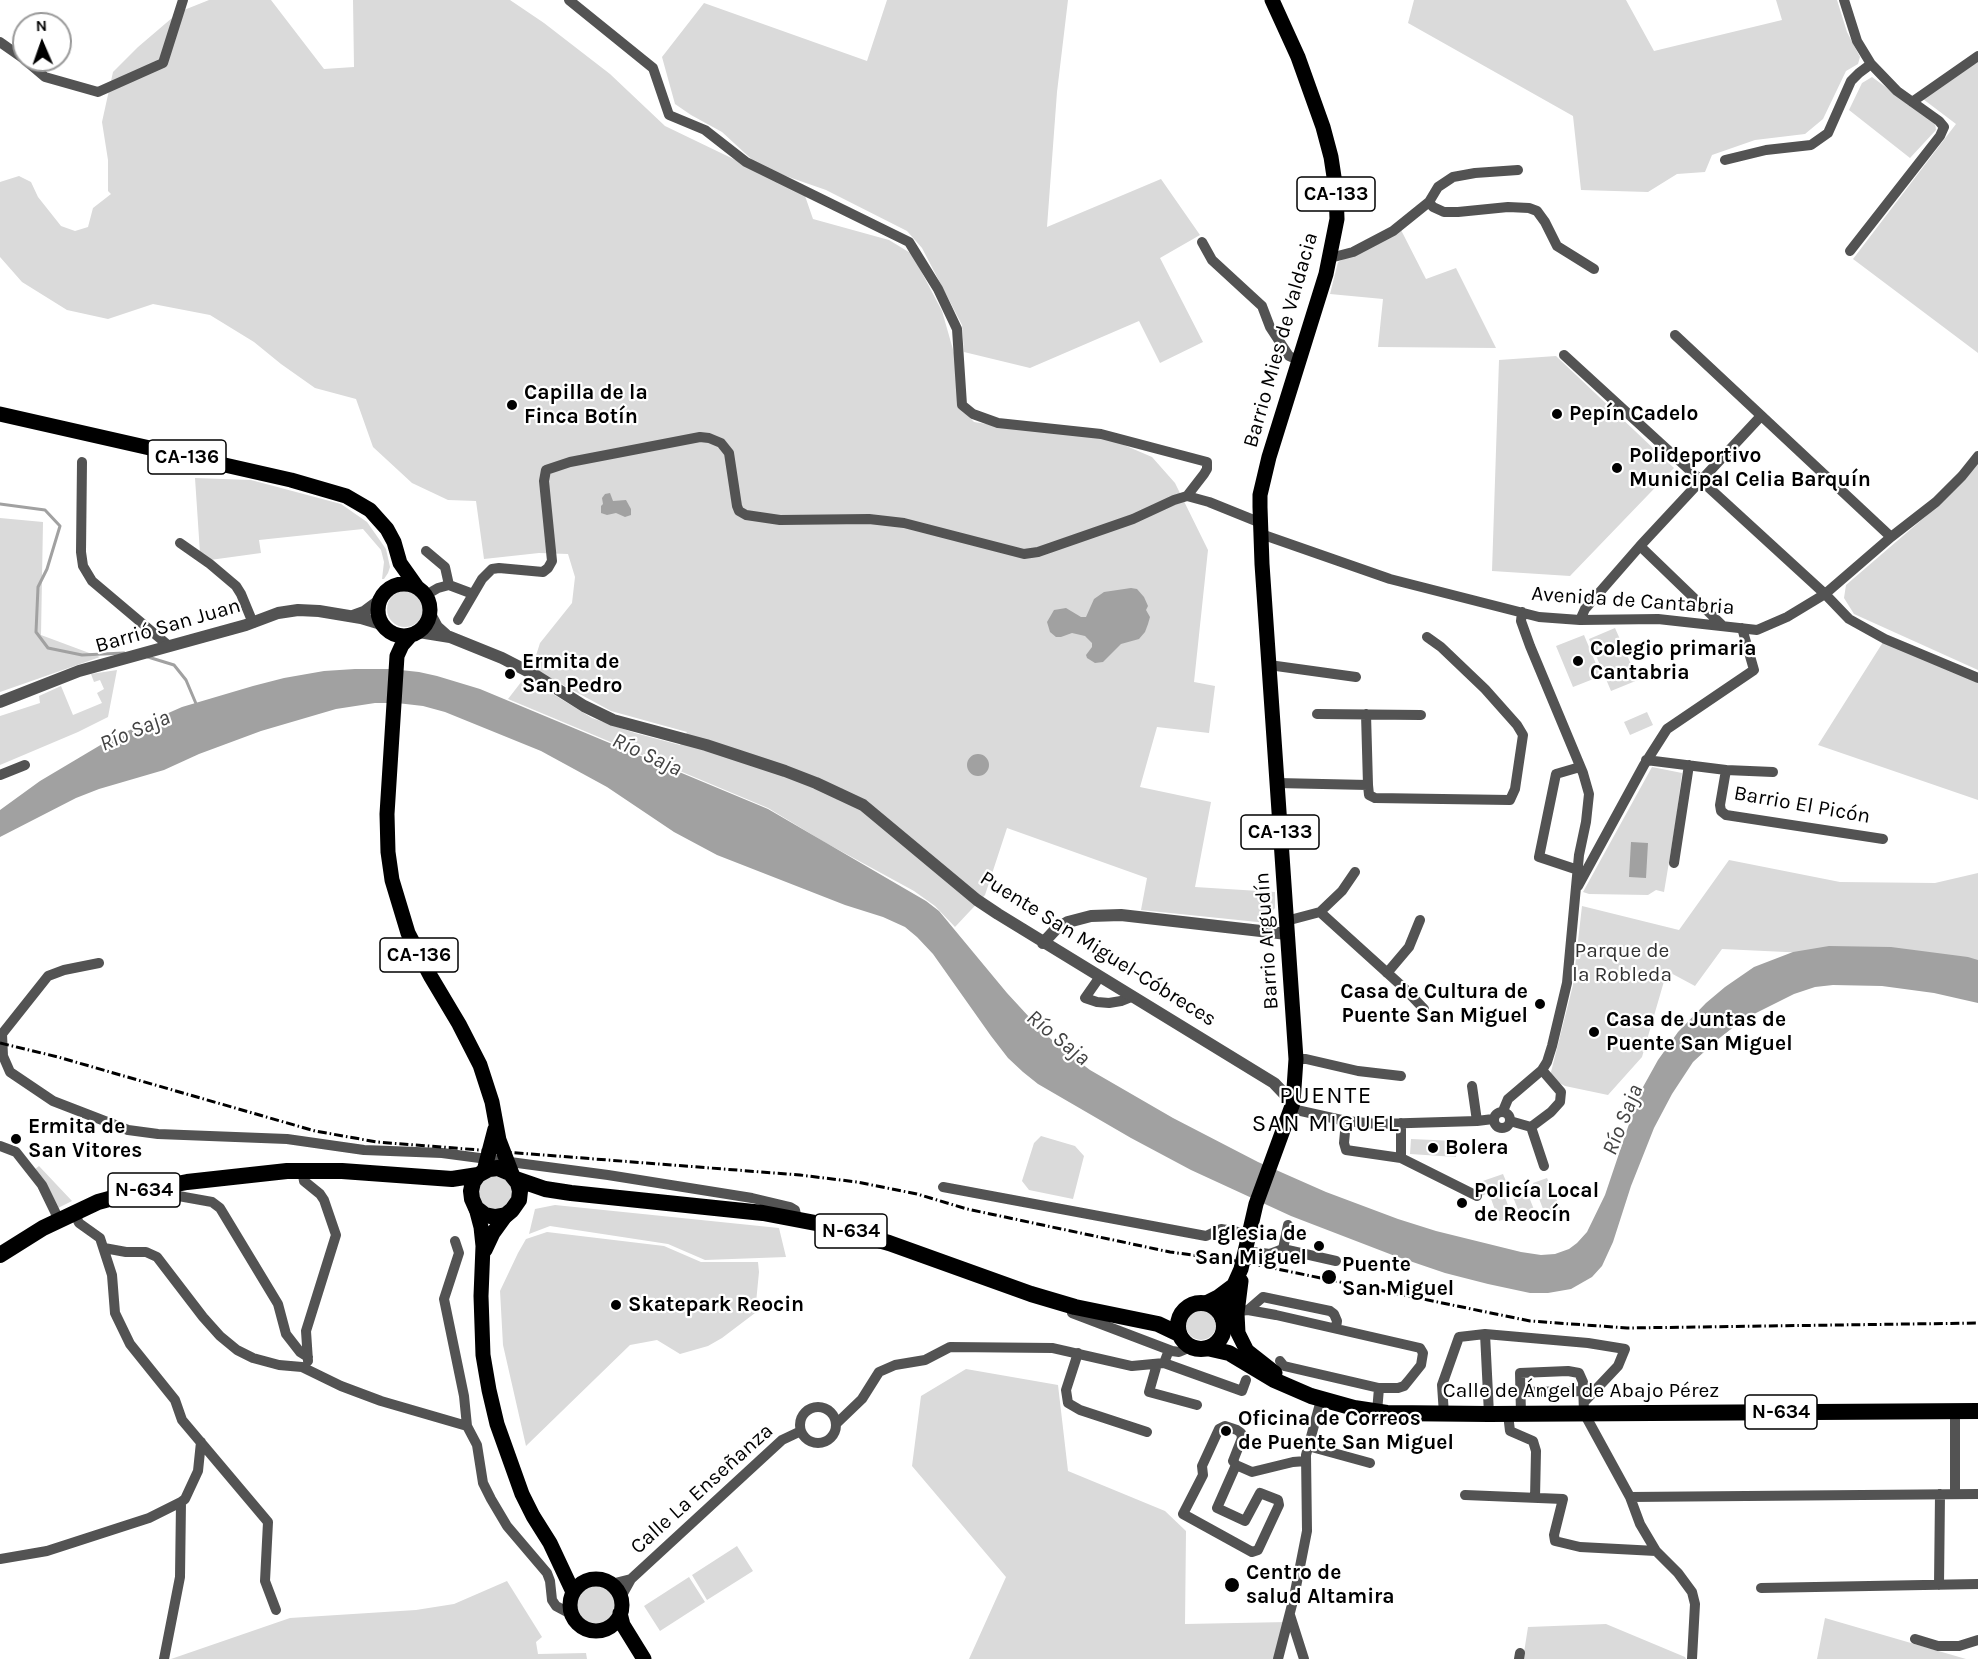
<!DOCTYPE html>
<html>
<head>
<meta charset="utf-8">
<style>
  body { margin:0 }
  #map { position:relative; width:1978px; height:1659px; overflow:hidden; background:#fff; font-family:Karla,sans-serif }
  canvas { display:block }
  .north { position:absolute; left:12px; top:12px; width:60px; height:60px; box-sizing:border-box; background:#fff; border:2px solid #999; border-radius:50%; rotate:358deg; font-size:16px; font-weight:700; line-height:24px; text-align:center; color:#000 }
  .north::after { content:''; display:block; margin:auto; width:21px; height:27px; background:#000; clip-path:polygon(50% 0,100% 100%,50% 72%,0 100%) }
</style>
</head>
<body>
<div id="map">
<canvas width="1978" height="1659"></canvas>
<div class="north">N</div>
</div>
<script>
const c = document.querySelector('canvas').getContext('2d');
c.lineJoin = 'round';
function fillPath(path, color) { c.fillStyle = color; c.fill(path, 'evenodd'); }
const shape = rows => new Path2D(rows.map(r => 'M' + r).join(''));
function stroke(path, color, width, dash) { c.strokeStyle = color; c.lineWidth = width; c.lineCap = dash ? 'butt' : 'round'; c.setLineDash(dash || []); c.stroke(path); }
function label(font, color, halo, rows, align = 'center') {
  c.font = font + ' Karla,sans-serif'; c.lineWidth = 4.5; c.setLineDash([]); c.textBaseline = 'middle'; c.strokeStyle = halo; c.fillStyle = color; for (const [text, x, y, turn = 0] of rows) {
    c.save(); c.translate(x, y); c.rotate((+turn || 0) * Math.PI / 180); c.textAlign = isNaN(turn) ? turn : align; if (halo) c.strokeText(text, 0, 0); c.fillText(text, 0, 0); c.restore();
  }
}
const green = shape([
  [209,0,271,0,324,69,354,67,353,0,510,0,544,23,610,74,665,126,804,193,813,219,889,240,912,254,942,311,958,367,958,405,974,422,1005,427,1065,430,1117,442,1152,457,1175,483,1208,550,1194,682,1215,686,1209,733,1157,727,1140,787,1211,802,1195,887,1275,892,1275,908,1272,911,1272,917,1277,921,1277,924,1141,910,1147,878,1007,828,985,895,955,927,935,906,914,891,826,843,768,808,508,699,525,677,592,718,635,733,680,745,687,732,611,711,532,668,540,643,572,603,575,577,568,554,539,553,484,559,476,501,448,500,412,483,373,447,356,399,315,388,281,364,254,342,210,315,153,304,108,319,67,310,22,282,0,257,0,182,19,176,31,182,38,197,61,226,75,231,88,227,93,208,111,194,108,191,108,160,102,122,113,72,138,47,179,12],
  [887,0,1068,0,1057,92,1047,227,1161,179,1200,235,1160,258,1203,342,1160,363,1139,321,1030,368,964,352,962,325,922,248,907,231,826,190,760,167,722,132,691,115,675,104,662,57,704,3,867,61],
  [1414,0,1626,0,1654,51,1782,20,1776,0,1837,0,1847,32,1860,57,1858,64,1846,71,1823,119,1805,134,1755,140,1712,155,1705,172,1677,174,1648,192,1581,190,1573,116,1408,23],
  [1978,61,1978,353,1853,259,1956,124,1923,99],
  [1872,77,1935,123,1936,130,1910,158,1849,110,1862,83],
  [1401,230,1426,279,1456,268,1496,348,1378,347,1383,299,1330,294,1338,262],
  [1556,356,1674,468,1570,576,1492,571,1499,360],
  [1978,462,1978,670,1854,614,1844,598,1846,585,1940,504],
  [195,478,251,480,341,504,367,522,386,549,390,567,388,573,384,579,382,579,384,562,381,550,363,529,259,540,261,553,210,560,200,553],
  [0,518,43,522,41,635,100,657,0,692],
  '387 609a18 18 0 1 1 36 0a18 18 0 1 1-36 0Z',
  [1615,628,1638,680,1611,691,1589,639],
  [1584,635,1601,676,1573,687,1556,646],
  [1885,639,1978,678,1978,800,1818,745],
  [117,670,108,717,78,732,0,765,0,716,40,703,39,696,61,686,73,715,102,703,97,693,104,689,100,680,94,682,91,674],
  [1647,712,1653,725,1630,735,1624,722],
  [1652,767,1682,773,1676,820,1664,892,1656,890,1648,895,1589,894,1583,892],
  [1729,860,1840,882,1935,883,1978,873,1978,961,1722,949,1695,986,1667,971,1642,1057,1608,1095,1565,1086,1556,1081,1550,1076,1573,985,1582,906,1679,930],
  [1041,1136,1075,1146,1084,1156,1073,1199,1029,1190,1022,1181,1034,1143],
  [1411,1139,1456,1141,1456,1157,1410,1154],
  [39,1166,72,1201,58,1208,34,1170],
  [490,1174,512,1182,514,1199,500,1211,481,1206,477,1187],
  [1503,1174,1508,1186,1481,1196,1477,1183],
  [1547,1178,1560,1208,1545,1214,1533,1183],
  [1525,1187,1537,1217,1523,1222,1511,1192],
  [1503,1191,1512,1217,1499,1221,1490,1196],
  [555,1205,779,1228,786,1257,705,1260,668,1244,550,1226,529,1234,535,1209],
  [547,1232,664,1246,701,1262,758,1262,759,1272,755,1313,722,1338,708,1346,680,1354,657,1340,630,1345,526,1446,503,1345,500,1291,518,1253,526,1239],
  '1186 1325a15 15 0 1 1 30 0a15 15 0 1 1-30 0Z',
  [966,1369,1058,1385,1068,1471,1165,1511,1186,1531,1185,1624,1288,1622,1278,1659,969,1659,1006,1577,912,1466,921,1396],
  [737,1546,753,1571,707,1600,692,1575],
  [689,1577,705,1602,660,1631,644,1606],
  [507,1581,542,1637,536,1642,538,1654,586,1653,587,1659,171,1659,290,1618,416,1610,454,1604],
  '576 1604a20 20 0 1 1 40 0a20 20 0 1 1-40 0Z',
  [1825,1618,1966,1659,1817,1659],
  [1606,1624,1685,1657,1686,1659,1523,1659,1528,1627]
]);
const water = shape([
  [610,493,613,501,626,500,631,509,631,515,625,517,616,513,607,515,601,513,601,506,603,504,602,498,605,494],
  [1131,588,1137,589,1144,597,1148,606,1146,610,1150,617,1148,624,1145,632,1139,639,1121,644,1103,662,1095,663,1087,658,1086,655,1092,647,1092,643,1085,636,1072,633,1061,637,1056,637,1050,632,1047,622,1054,610,1066,608,1081,617,1086,617,1094,599,1104,592],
  [355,669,391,669,419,672,437,676,480,689,768,809,926,901,939,911,1007,993,1042,1031,1061,1048,1090,1070,1173,1118,1258,1162,1326,1192,1398,1219,1436,1231,1521,1252,1541,1255,1555,1254,1569,1249,1577,1243,1587,1232,1605,1195,1628,1127,1643,1087,1658,1060,1678,1032,1706,1003,1725,987,1754,967,1793,952,1829,946,1891,947,1968,957,1978,960,1978,1003,1934,993,1882,986,1833,985,1815,987,1794,994,1744,1019,1717,1040,1693,1062,1672,1094,1654,1128,1631,1186,1613,1242,1602,1266,1592,1277,1571,1289,1548,1293,1530,1293,1488,1284,1445,1273,1395,1256,1291,1216,1191,1170,1131,1138,1038,1084,1023,1072,1008,1058,991,1036,933,954,917,937,905,927,883,917,845,905,717,855,674,832,607,787,541,751,445,712,423,706,397,703,375,703,336,709,261,731,199,754,164,770,99,789,76,798,0,837,0,810,40,781,114,737,182,707,253,686,284,678,324,671],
  '967 765a11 11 0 1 1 22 0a11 11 0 1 1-22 0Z',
  [1631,842,1648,843,1646,878,1629,877]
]);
const stream = shape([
  [0,504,45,510,60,526,47,569,38,587,36,632,48,648,82,655,124,653],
  [148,657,174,665,186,680,197,706]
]);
const minor = shape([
  [569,0,653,68,669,115,705,130,746,162,909,242,938,289,957,329,962,405,973,414,998,423,1101,434,1207,462,1207,469,1204,474,1187,496],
  [1844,0,1857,41,1871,64,1897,91,1939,121,1944,127,1940,136,1850,251],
  [0,42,24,59],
  [25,60,45,77,98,92,163,63,183,0],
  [1912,102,1978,56],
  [1725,160,1766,150,1811,145,1828,133,1851,81,1859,73,1871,64],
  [1429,202,1433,207,1444,212,1458,212,1508,207,1529,208,1537,211,1545,222,1557,246,1594,269],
  [1202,242,1212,260,1262,306,1270,327,1289,356,1300,361],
  [1330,258,1353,252,1393,231,1429,202,1438,187,1453,177,1475,173,1518,170],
  [1675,335,1891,537],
  [1564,355,1825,594,1849,619,1885,639,1978,678],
  [82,462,81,552,83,566,92,581,169,646],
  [1261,534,1390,579,1539,617,1580,620,1658,619,1757,630,1787,617,1825,594,1891,537,1936,502,1962,476,1978,456],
  [180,543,210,564,236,586,241,594,253,623],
  [1640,546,1723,626],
  [426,551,445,567,449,585],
  [426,595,438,588,449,585,473,594],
  [458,620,482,579,492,569,499,568,543,572,548,568,552,561,544,481,546,470,570,462,700,437,709,438,721,443,729,453,737,506,739,511,746,515,780,520,869,519,904,523,1024,554,1038,552,1133,519,1174,500,1187,496,1209,502,1261,523],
  [1580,620,1585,609,1640,546,1761,416],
  [1269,665,1356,677],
  [1317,714,1421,715],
  [1366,714,1368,785],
  [1646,760,1726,770,1773,772],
  [1726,770,1720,805,1721,811,1726,815,1883,839],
  [0,775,25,765],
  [1277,783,1368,785,1369,795,1375,798,1510,800,1515,789,1523,735,1517,725,1485,689,1441,647,1427,637],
  [1674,863,1689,765],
  [1578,870,1539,857,1556,774,1580,767],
  [1578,886,1644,765,1667,729,1754,670,1742,628],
  [1320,912,1404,988,1424,1009],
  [1286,921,1320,912,1342,891,1355,872],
  [1387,973,1409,947,1420,920],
  [1099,978,1085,998,1097,1002,1109,1003,1121,1001,1131,997],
  [0,1034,2,1034,3,1056,10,1072,53,1101,128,1130,158,1134,287,1139,364,1150,442,1153,608,1175,752,1198,790,1207,795,1210,797,1219],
  [2,1034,48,976,64,970,99,963],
  [1296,1059,1306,1059,1358,1071,1401,1076],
  [1472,1086,1477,1121],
  [1292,1109,1346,1121,1377,1124,1477,1121,1493,1119],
  [1503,1111,1508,1099,1542,1070,1547,1062,1552,1046,1567,983,1579,855,1586,822,1589,794,1583,773,1530,646,1521,621,1522,612],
  '1494 1120a8 8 0 1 1 16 0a8 8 0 1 1-16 0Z',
  [1346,1121,1344,1143,1346,1150,1401,1158,1477,1196],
  [1510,1121,1531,1127,1551,1112,1560,1102,1561,1092,1542,1070],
  [1401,1123,1401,1158],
  [1531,1127,1544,1166],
  [0,1146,16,1152,42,1185,59,1220],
  [302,1170,304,1181,320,1194,324,1200,336,1235,306,1331,308,1361],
  [170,1185,173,1195,212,1202,220,1208,278,1304,286,1334,300,1352,308,1357],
  [943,1187,1206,1236,1221,1229,1249,1234],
  [74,1212,79,1223,100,1238,112,1275,115,1313,130,1344,175,1400,182,1420,268,1522,265,1581,276,1610],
  [455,1241,459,1253,444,1299,464,1396,467,1426],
  [104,1248,126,1252,146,1252,157,1257,203,1317,220,1336,237,1350,253,1358,279,1365,302,1367,341,1386,381,1401,467,1426,477,1445,483,1483,491,1499,507,1526,547,1573,550,1581,552,1600,556,1606,571,1614],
  [1283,1249,1336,1261],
  [1245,1251,1270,1254,1283,1249,1288,1225],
  [1248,1310,1263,1297,1330,1311,1334,1314,1337,1321,1336,1328],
  [1231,1312,1248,1310,1276,1315,1420,1348,1423,1353,1421,1365,1409,1380,1404,1386,1398,1388,1379,1388],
  [1072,1313,1172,1351,1179,1352,1191,1347],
  [1485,1334,1588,1343,1625,1349,1618,1366,1584,1402],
  [1078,1353,1066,1390,1068,1403,1080,1410,1147,1432],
  [1280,1361,1284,1366,1379,1388,1377,1412],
  [1164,1363,1242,1391,1246,1380],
  [1157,1364,1149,1392,1197,1405],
  [1520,1392,1584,1391],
  '800 1425a18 18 0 1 1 36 0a18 18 0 1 1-36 0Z',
  [1444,1414,1442,1385,1459,1337,1485,1334,1489,1414],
  [1508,1414,1510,1431,1533,1441,1536,1451,1535,1498],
  [1521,1414,1520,1373,1568,1371,1579,1373,1583,1382,1584,1413,1630,1497,1640,1524,1656,1551,1678,1573,1692,1592,1695,1604,1692,1659],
  [837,1423,862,1399,879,1372,895,1365,925,1360,950,1347,1053,1348,1132,1366,1164,1363,1169,1350],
  [1308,1446,1370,1463],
  [1236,1465,1233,1461,1242,1438,1241,1433,1237,1430,1225,1426,1219,1429,1202,1466,1203,1475,1183,1514,1252,1552,1258,1550,1279,1505,1278,1500,1260,1493,1245,1521,1217,1508,1236,1465,1252,1472,1293,1462,1306,1461],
  [1955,1494,1955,1412],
  [1465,1495,1563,1499,1554,1535,1555,1541,1580,1547,1656,1551],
  [1630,1497,1978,1494],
  [0,1559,47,1551,149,1518,181,1502,185,1499,198,1471,201,1442],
  [611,1584,631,1579],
  [1939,1585,1940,1494],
  [1761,1588,1978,1584],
  [621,1597,631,1579,782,1440,801,1431],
  [1290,1615,1304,1659],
  [1915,1639,1938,1646,1959,1646,1978,1640],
  [164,1659,180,1577,181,1502],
  [1278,1659,1294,1597,1307,1531,1306,1455,1321,1400],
  [1519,1659,1520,1653]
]);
const tertiary = shape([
  [430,614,437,627,446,635],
  [353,616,364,612,380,600],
  [419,632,450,637,502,658,535,675,584,706,613,720,706,745,785,771,816,783,863,805,977,900,998,914,1274,1083,1293,1103],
  [0,702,79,671,246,625,278,613,298,610,319,611,361,618,381,624],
  [1043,943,1056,929,1068,922,1091,916,1121,915,1287,934]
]);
const primary = shape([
  [0,414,291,480,346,496,370,510,387,529,394,542,400,563,417,587],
  '378 610a26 26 0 1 1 52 0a26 26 0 1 1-52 0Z',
  [410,636,402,645,397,656,387,814,388,852,392,880,408,933,431,977,459,1024,480,1065,492,1102,499,1140,512,1174],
  [484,1171,495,1129],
  [476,1208,481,1227,483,1246,481,1296,483,1355,489,1390,497,1424,522,1494,533,1516,550,1543,573,1592],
  [485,1250,493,1233,506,1215],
  [1241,1281,1237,1313,1238,1333,1247,1351,1275,1373],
  [1206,1303,1218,1297,1234,1285],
  [1222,1318,1229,1296,1241,1269,1256,1204,1293,1103,1296,1059,1262,564,1260,507,1260,495,1269,457,1326,274,1337,219,1336,190,1331,157,1323,127,1298,57,1272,0],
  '570 1605a26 26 0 1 1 52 0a26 26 0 1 1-52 0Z',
  [620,1613,623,1625,644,1659]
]);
const trunk = shape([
  [516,1179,545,1189,571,1193,763,1213,826,1225,889,1243,1031,1294,1075,1307,1158,1324,1179,1334],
  [0,1255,43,1228,98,1202,131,1193,187,1182,287,1171,342,1171,452,1179,478,1175,489,1169,498,1168,510,1173,518,1183,520,1191,519,1200,512,1210,506,1215,495,1217,485,1215,476,1208,472,1199,471,1191,473,1182,478,1175],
  '1178 1326a23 23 0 1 1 46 0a23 23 0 1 1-46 0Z',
  [1207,1348,1229,1353,1274,1380,1311,1396,1354,1408,1387,1413,1489,1414,1978,1411]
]);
const rail = shape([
  [0,1043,58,1057,315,1131,377,1142,800,1175,857,1182,917,1194,967,1209,1170,1252,1243,1262,1530,1321,1627,1328,1978,1323]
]);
const markers = [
  [512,405,6,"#000"],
  [1557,414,6,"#000"],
  [1617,468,6,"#000"],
  [1578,661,6,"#000"],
  [510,674,6,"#000"],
  [1540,1004,6,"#000"],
  [1594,1032,6,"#000"],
  [16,1139,6,"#000"],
  [1433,1148,6,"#000"],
  [1462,1203,6,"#000"],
  [1319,1246,6,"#000"],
  [1329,1277,8,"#000"],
  [616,1305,6,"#000"],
  [1226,1431,6,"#000"],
  [1232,1585,8,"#000"]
];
const shields = [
  [1336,194,78],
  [187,457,78],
  [1280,832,78],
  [419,955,78],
  [144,1190,72],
  [851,1231,72],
  [1781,1412,72]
];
const shieldNames = [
  ["CA-133",1336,194],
  ["CA-136",187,457],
  ["CA-133",1280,832],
  ["CA-136",419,955],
  ["N-634",144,1190],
  ["N-634",851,1231],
  ["N-634",1781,1412]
];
const streetNames = [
  ["Barrio Mies de Valdacia",1281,340,-74],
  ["Avenida de Cantabria",1633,601,4],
  ["Barrió San Juan",168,626,-16],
  ["Barrio El Picón",1802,805,10],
  ["Barrio Argudín",1267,941,-94],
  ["Puente San Miguel-Cóbreces",1098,949,32],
  ["Calle de Ángel de Abajo Pérez",1581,1391],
  ["Calle La Enseñanza",702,1489,-42]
];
const poiNames = [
  ["Capilla de la",524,393],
  ["Finca Botín",524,417],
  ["Pepín Cadelo",1569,414],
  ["Polideportivo",1629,456],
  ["Municipal Celia Barquín",1629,480],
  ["Colegio primaria",1590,649],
  ["Cantabria",1590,673],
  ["Ermita de",522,662],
  ["San Pedro",522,686],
  ["Casa de Cultura de",1528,992,"right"],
  ["Puente San Miguel",1528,1016,"right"],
  ["Casa de Juntas de",1606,1020],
  ["Puente San Miguel",1606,1044],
  ["Ermita de",28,1127],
  ["San Vitores",28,1151],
  ["Bolera",1445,1148],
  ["Policía Local",1474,1191],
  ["de Reocín",1474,1215],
  ["Iglesia de",1307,1234,"right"],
  ["San Miguel",1307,1258,"right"],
  ["Puente",1342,1265],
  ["San Miguel",1342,1289],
  ["Skatepark Reocin",628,1305],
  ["Oficina de Correos",1238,1419],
  ["de Puente San Miguel",1238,1443],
  ["Centro de",1246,1573],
  ["salud Altamira",1246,1597]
];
const parkNames = [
  ["Parque de",1622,951],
  ["la Robleda",1622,975]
];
const waterNames = [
  ["Río Saja",135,731,-23],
  ["Río Saja",647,755,25],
  ["Río Saja",1058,1038,39],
  ["Río Saja",1623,1120,-68]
];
const quarterNames = [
  ["PUENTE",1326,1096],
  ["SAN MIGUEL",1326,1124]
];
fillPath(green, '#dadada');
fillPath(water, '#a1a1a1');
stroke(stream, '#a1a1a1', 3);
stroke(minor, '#535353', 10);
stroke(tertiary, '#535353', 12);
stroke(primary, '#000', 15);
stroke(trunk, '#000', 16);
stroke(rail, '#000', 3, [9, 3, 1.5, 3]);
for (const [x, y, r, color] of markers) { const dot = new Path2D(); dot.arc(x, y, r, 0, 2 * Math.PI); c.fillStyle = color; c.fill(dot); stroke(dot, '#fff', 2); }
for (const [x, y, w] of shields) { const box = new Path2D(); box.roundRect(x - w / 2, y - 17, w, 34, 4.5); c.fillStyle = '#fff'; c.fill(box); stroke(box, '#000', 1.5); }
label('bold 20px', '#000', null, shieldNames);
label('21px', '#000', '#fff', streetNames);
label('bold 21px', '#000', '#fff', poiNames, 'left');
label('21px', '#313131', '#fff', parkNames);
label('italic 22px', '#424242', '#fff', waterNames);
c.letterSpacing = '1.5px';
label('24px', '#000', '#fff', quarterNames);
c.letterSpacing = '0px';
</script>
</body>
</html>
